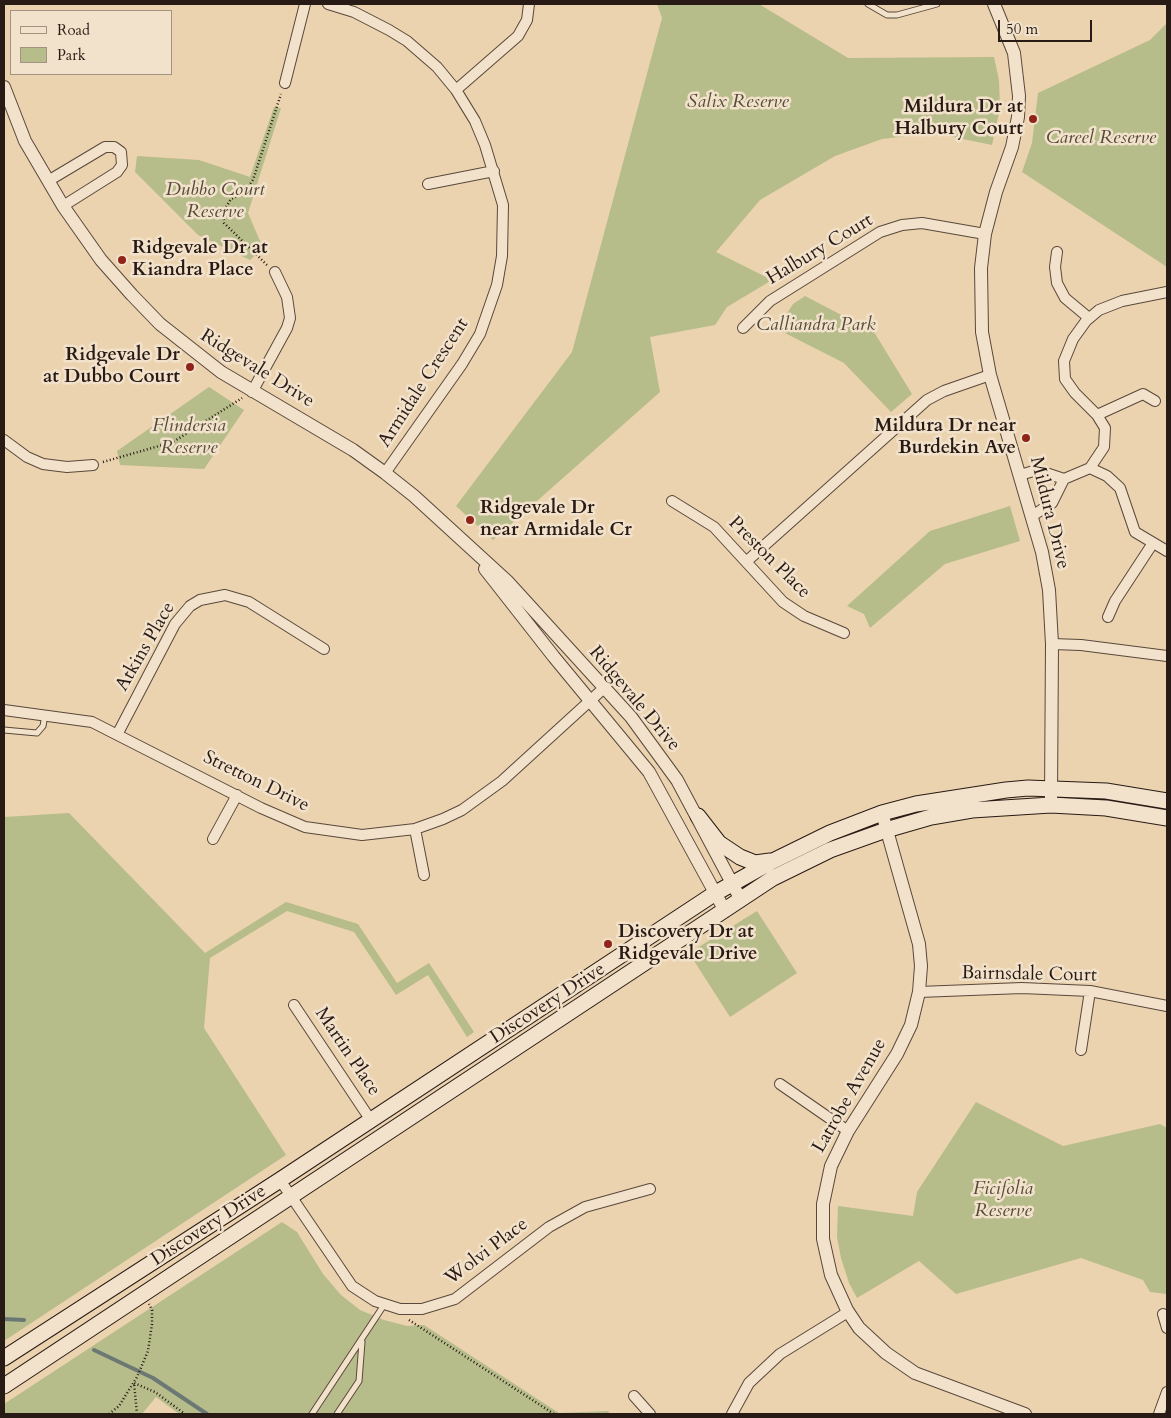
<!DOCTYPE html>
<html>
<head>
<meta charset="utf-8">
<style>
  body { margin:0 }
  #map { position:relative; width:1171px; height:1418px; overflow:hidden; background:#ebd3af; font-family:Cardo,serif }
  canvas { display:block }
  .frame { position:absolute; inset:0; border:5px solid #281a14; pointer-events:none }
  .legend { position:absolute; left:10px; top:10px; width:162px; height:65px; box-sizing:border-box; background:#f2e2cb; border:1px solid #a19282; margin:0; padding:6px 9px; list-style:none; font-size:15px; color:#281a14 }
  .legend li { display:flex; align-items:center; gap:10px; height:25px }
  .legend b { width:25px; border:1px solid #a19282 }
  .scale { position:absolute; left:998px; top:20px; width:94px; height:22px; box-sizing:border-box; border:2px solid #281a14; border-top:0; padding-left:6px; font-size:15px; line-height:18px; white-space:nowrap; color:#281a14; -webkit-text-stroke:4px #f2e2cb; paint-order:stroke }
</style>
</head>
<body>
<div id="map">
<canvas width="1171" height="1418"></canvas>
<div class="frame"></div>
<ul class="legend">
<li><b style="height:6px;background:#f2e2cb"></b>Road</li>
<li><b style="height:14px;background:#b7bc8b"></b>Park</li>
</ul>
<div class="scale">50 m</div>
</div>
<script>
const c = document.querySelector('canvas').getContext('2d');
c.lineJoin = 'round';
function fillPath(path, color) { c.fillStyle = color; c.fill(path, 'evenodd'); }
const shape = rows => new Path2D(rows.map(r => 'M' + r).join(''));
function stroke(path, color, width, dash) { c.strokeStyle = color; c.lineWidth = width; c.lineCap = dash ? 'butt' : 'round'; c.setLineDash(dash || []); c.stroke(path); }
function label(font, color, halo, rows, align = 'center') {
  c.font = font + ' Cardo,serif'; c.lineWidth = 5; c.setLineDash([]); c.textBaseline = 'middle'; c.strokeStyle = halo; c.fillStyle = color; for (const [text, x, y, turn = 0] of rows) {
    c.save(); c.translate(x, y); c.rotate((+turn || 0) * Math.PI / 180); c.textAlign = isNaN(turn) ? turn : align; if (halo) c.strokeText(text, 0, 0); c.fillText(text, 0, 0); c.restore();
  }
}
const green = shape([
  [657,4,759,4,848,58,994,57,999,80,1000,109,992,145,934,133,882,139,835,156,760,200,716,252,772,280,727,307,715,325,650,337,660,392,493,540,456,506,572,352,662,18],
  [1167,23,1167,267,1022,172,1032,143,1038,93,1150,40],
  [274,107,281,108,248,213,263,248,250,260,198,235,135,172,137,156,199,160,250,177],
  [805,296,874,332,912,394,891,412,844,363,777,329,793,304],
  [209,387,244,410,204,469,120,465,117,451],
  [1010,506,1020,541,945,564,870,628,864,614,847,606,930,531],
  [69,813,205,953,286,902,358,924,397,983,429,963,474,1032,467,1037,428,975,396,995,354,932,287,911,210,958,204,1028,286,1155,4,1341,4,817],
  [757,911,797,973,730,1017,689,953],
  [976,1102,1063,1146,1160,1124,1167,1128,1167,1294,1150,1292,1143,1280,1081,1258,956,1294,919,1261,857,1298,849,1283,841,1258,837,1237,838,1206,913,1216,917,1192],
  [282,1222,297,1232,323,1274,341,1295,360,1310,384,1320,407,1326,424,1325,559,1413,608,1411,610,1414,179,1414,156,1397,142,1414,4,1414,4,1404]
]);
const stream = shape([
  [4,1319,24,1320],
  [94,1350,153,1378,207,1414]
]);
const path = shape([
  [267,265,224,223,223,212,231,199,244,193,253,180,281,94],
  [103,462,173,442,242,398],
  [409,1320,554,1414],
  [109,1414,119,1406,137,1377,148,1351,152,1324,152,1310,149,1304],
  [137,1414,134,1383,155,1392,185,1414]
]);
const service = shape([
  [868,4,887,15,897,15,937,4],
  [4,730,37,733,43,726,45,715],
  [312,1414,384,1305],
  [337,1414,359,1381,362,1342]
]);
const minor = shape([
  [328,4,354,12,389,30,407,41,437,67,456,90,475,121,485,145,503,205,502,256,497,285,480,334,462,364,385,473],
  [285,83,305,4],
  [456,90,518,36,527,20,529,4],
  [48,181,105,147,114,147,121,152,122,165,117,172,63,206],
  [428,184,494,171],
  [1057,252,1055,267,1057,283,1065,298,1089,318],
  [743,328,770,301,880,232,902,225,922,223,985,234],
  [252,392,287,328,290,318,287,297,275,272],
  [1097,415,1143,394,1155,401],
  [4,440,27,457,43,464,67,467,93,465],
  [1090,468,1107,476,1120,488,1135,532,1167,551],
  [1020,475,1037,470,1064,479],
  [672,501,714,527,783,602,804,616,844,633],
  [1032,516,1052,503,1064,479,1090,468,1104,447,1105,428,1097,415,1075,393,1065,379,1064,361,1073,339,1086,321,1099,310,1122,301,1167,292],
  [747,561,927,400,944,391,990,375],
  [1108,617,1115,601,1153,543],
  [1052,644,1081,645,1167,656],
  [4,710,92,722,261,808,305,827,362,835,415,829,443,819,462,810,502,781,604,688],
  [118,733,175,624,190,606,200,600,225,595,249,602,324,649],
  [415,829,424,875],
  [213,839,237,795],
  [919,992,1022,988,1090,991,1167,1006],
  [294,1005,370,1119],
  [1081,1050,1090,991],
  [780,1084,848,1131],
  [280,1180,352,1286,375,1301,400,1309,422,1309,455,1299,549,1227,585,1207,650,1189],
  [1163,1314,1167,1328],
  [634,1396,650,1414],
  [732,1414,749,1383,780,1354,848,1312],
  [1159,1414,1167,1392]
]);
const tertiary = shape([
  [994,4,1014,53,1019,96,1018,117,1012,147,996,192,985,234,981,268,982,332,990,375,1042,552,1049,590,1052,644,1051,798],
  [4,87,25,141,63,206,101,260,132,295,160,324,221,372,353,450,385,473,414,496,508,582,631,717,677,780,741,900],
  [485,569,554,657,649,772,725,911],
  [882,813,919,944,921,966,919,992,911,1025,897,1054,848,1131,831,1166,823,1204,823,1239,831,1275,847,1310,859,1328,886,1353,915,1373,1025,1414]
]);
const secondary = shape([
  [698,816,719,843,740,857,755,863,770,861],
  [4,1358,280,1180,714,894,773,861,830,833,882,813,916,804,1006,790,1028,788,1106,791,1167,801],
  [4,1386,773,878,830,850,886,830,931,817,972,810,1051,805,1106,808,1167,818]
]);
const markers = [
  [1033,119,5,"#8f2418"],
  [122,260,5,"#8f2418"],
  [190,367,5,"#8f2418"],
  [1026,438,5,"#8f2418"],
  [470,520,5,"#8f2418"],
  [608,944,5,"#8f2418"]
];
const parkNames = [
  ["Salix Reserve",738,103],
  ["Careel Reserve",1101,139],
  ["Dubbo Court",215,191],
  ["Reserve",215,213],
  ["Calliandra Park",816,326],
  ["Flindersia",189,427],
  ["Reserve",189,449],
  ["Ficifolia",1003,1190],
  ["Reserve",1003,1212]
];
const poiNames = [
  ["Mildura Dr at",1023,108],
  ["Halbury Court",1023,130],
  ["Ridgevale Dr at",132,249,"left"],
  ["Kiandra Place",132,271,"left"],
  ["Ridgevale Dr",180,356],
  ["at Dubbo Court",180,378],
  ["Mildura Dr near",1016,427],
  ["Burdekin Ave",1016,449],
  ["Ridgevale Dr",480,509,"left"],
  ["near Armidale Cr",480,531,"left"],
  ["Discovery Dr at",618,933,"left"],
  ["Ridgevale Drive",618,955,"left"]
];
const streetNames = [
  ["Halbury Court",820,250,-31],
  ["Ridgevale Drive",257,369,32],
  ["Armidale Crescent",424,383,-57],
  ["Mildura Drive",1049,513,76],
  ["Preston Place",769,558,45],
  ["Atkins Place",146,647,-60],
  ["Ridgevale Drive",634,699,50],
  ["Stretton Drive",256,782,26],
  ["Bairnsdale Court",1029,975,1],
  ["Discovery Drive",548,1004,-33],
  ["Martin Place",347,1052,56],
  ["Latrobe Avenue",850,1096,-60],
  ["Discovery Drive",209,1226,-33],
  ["Wolvi Place",487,1252,-37]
];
fillPath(green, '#b7bc8b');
stroke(stream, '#6c7873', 4);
stroke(service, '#59483b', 7);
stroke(minor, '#59483b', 12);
stroke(tertiary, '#59483b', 14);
stroke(secondary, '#281a14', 17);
stroke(path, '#281a14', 2.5, [1, 2.5]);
stroke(service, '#f2e2cb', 5);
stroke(minor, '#f2e2cb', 10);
stroke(tertiary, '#f2e2cb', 12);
stroke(secondary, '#f2e2cb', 15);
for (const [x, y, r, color] of markers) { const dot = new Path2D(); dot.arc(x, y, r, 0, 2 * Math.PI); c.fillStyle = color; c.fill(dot); stroke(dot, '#f2e2cb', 2); }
label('italic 19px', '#534b38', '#f2e2cb', parkNames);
label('bold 19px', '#281a14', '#f2e2cb', poiNames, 'right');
label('19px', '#281a14', '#f2e2cb', streetNames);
</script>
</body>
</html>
